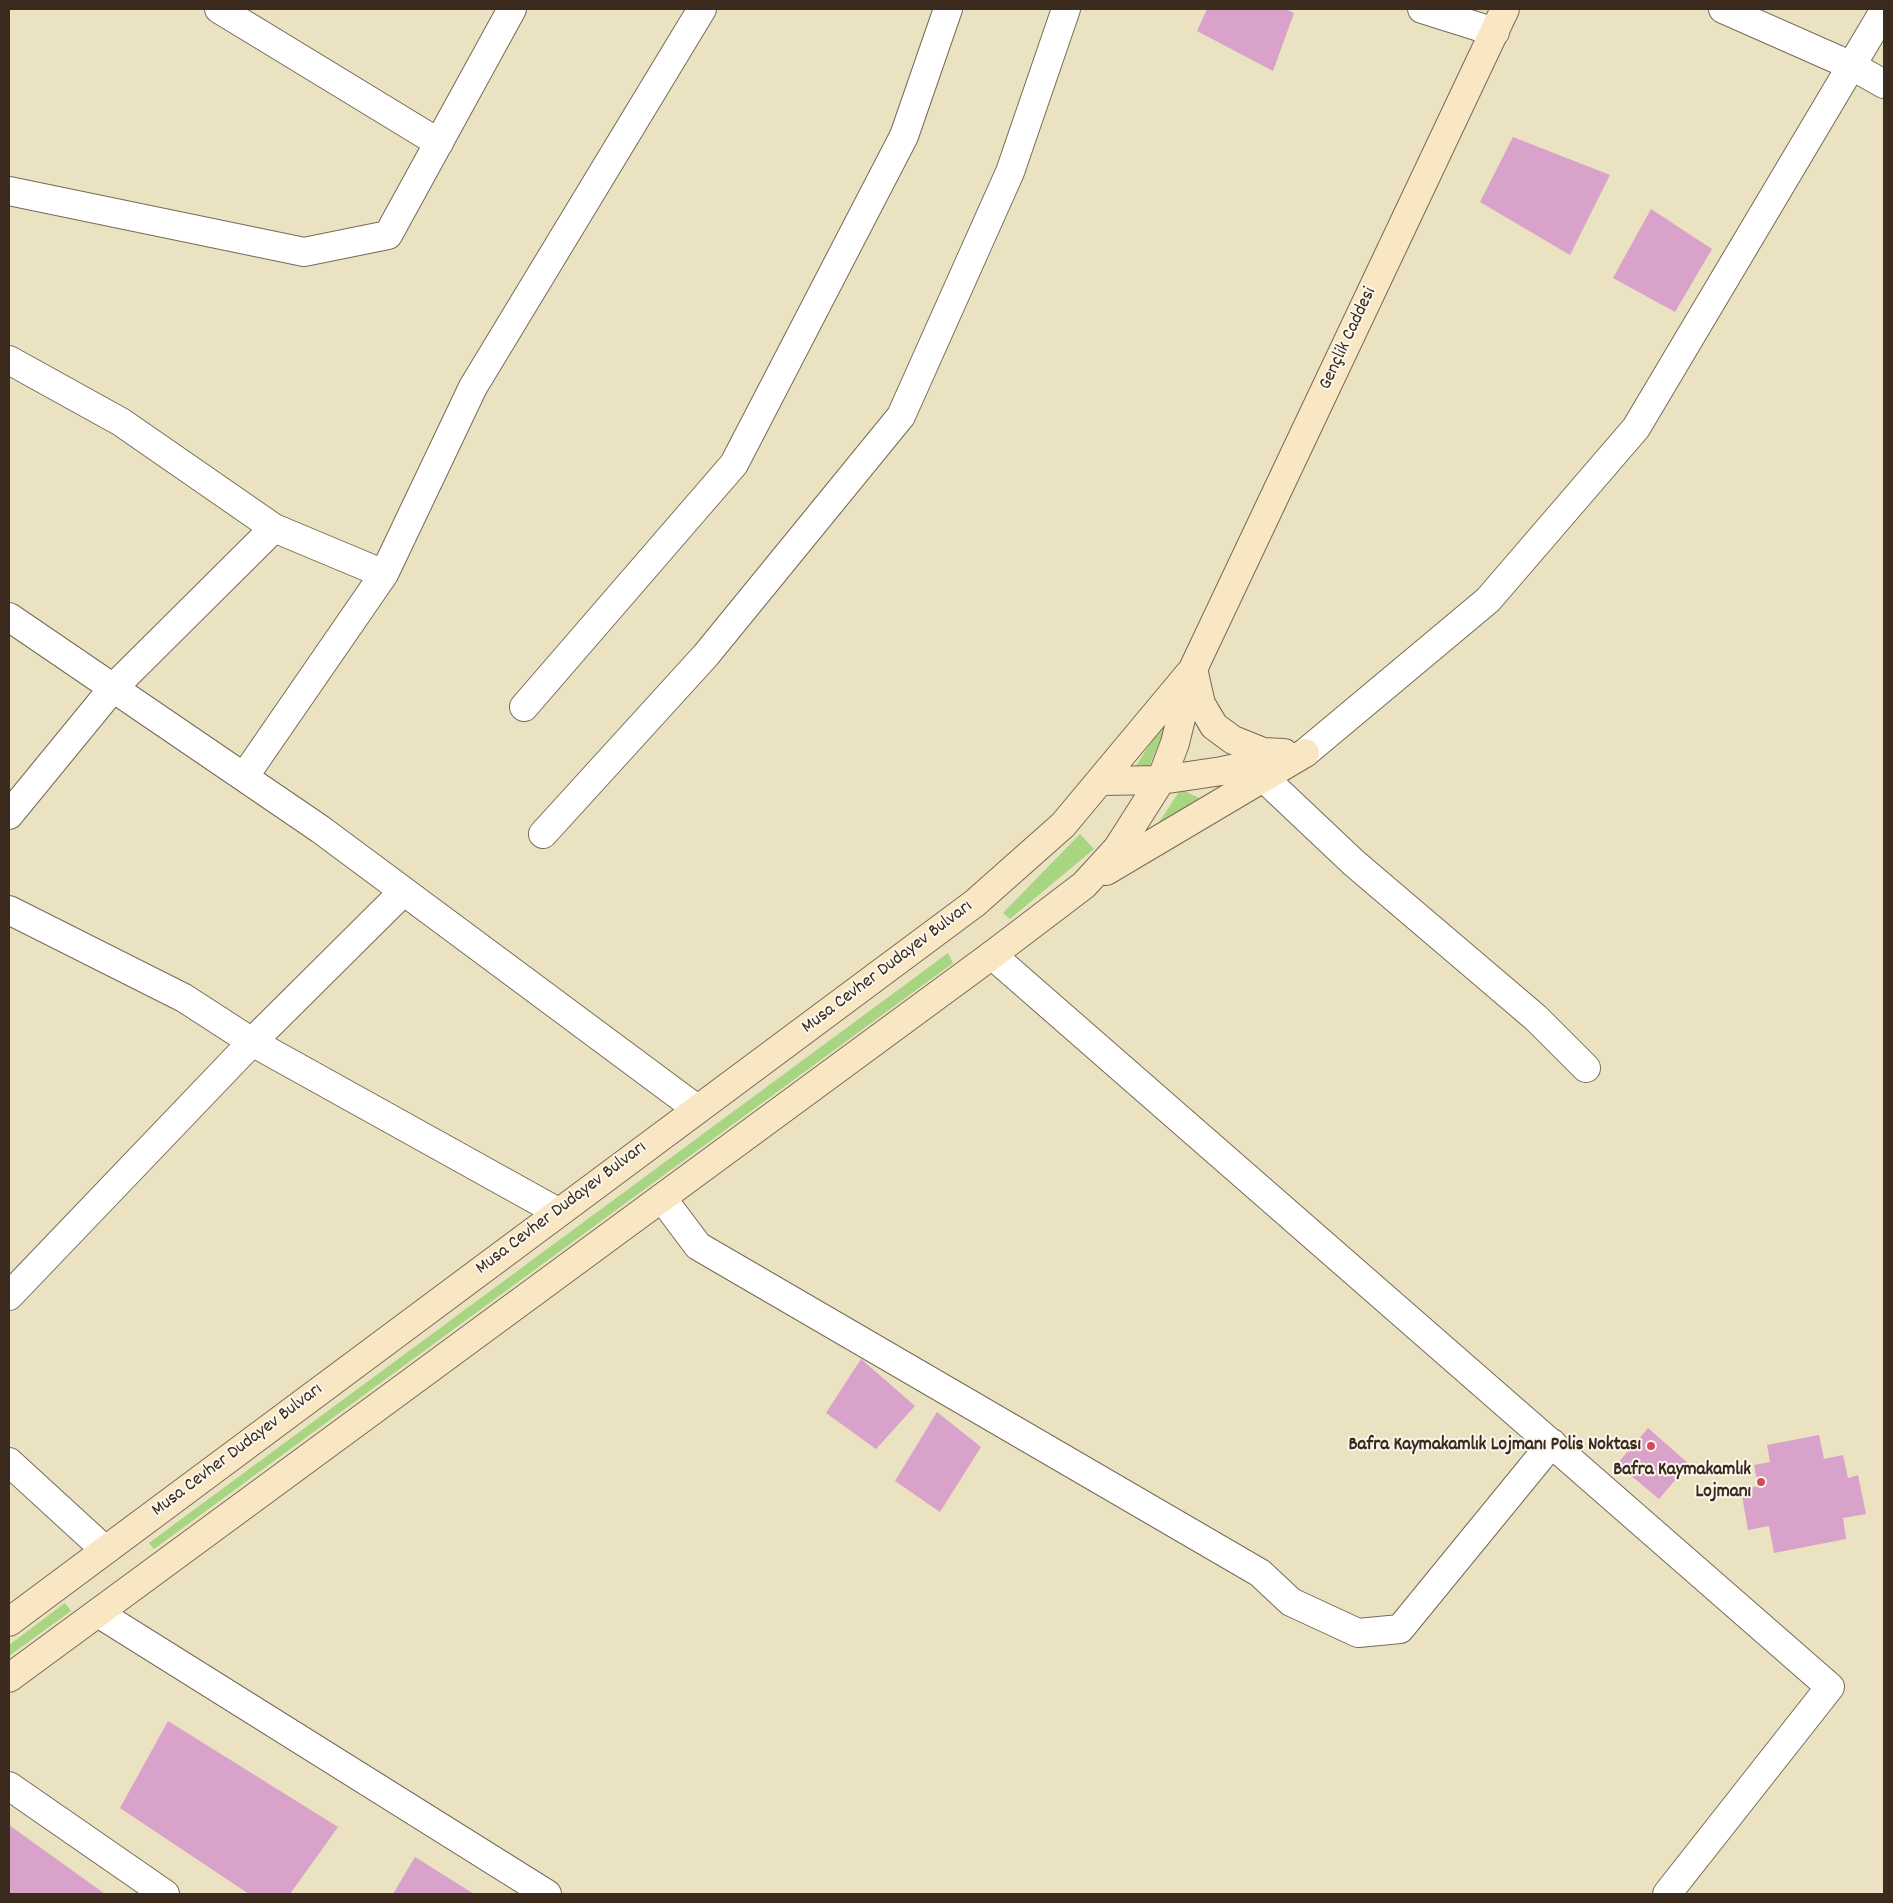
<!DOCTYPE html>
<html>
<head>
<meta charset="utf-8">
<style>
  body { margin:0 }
  #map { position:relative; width:1893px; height:1903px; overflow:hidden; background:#eae2c0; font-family:Dekko,sans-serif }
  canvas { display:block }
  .frame { position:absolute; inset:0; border:10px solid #3b2a1e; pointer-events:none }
</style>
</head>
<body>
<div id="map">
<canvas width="1893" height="1903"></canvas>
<div class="frame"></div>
</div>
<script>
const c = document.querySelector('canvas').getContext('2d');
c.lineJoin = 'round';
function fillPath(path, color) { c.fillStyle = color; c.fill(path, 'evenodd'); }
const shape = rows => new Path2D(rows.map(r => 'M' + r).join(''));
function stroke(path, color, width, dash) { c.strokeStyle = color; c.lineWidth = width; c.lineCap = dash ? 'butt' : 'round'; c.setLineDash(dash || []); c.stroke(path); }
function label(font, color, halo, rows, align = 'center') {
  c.font = font + ' Dekko,sans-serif'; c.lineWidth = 4; c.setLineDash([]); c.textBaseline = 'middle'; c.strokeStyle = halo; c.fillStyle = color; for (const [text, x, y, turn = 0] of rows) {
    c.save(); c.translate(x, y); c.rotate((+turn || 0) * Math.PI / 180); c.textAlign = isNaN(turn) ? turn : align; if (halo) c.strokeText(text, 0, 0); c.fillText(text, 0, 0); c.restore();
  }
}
const green = shape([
  [1174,706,1149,767,1134,769],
  [1181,789,1201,799,1155,828],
  [1080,834,1094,849,1010,919,1003,913],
  [948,953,953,963,154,1549,149,1543],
  [65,1603,71,1611,9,1656,9,1645]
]);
const building = shape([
  [1207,9,1285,9,1294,13,1273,71,1197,31],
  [1513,137,1610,175,1570,255,1480,202],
  [1651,209,1712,249,1675,312,1613,278],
  [861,1359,915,1406,876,1449,826,1413],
  [937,1412,981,1447,940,1512,895,1481],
  [1648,1428,1689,1464,1659,1499,1617,1464],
  [1819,1435,1824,1459,1843,1455,1848,1478,1858,1475,1866,1514,1843,1518,1846,1539,1774,1553,1769,1526,1748,1530,1741,1490,1758,1486,1754,1465,1770,1462,1767,1445],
  [168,1721,338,1827,290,1894,249,1894,120,1808],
  [9,1825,105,1894,9,1894],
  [415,1857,474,1894,393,1894]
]);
const street = shape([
  [219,9,439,143],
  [1422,9,1495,32],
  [1723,9,1852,66,1884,84],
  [9,191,304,252,388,235,512,9],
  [9,360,121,422,274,528],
  [9,617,320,829,697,1109],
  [524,707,734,464,904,136,948,9],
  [1305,753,1488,600,1636,428,1884,11],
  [244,777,384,574,473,387,702,9],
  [1264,778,1354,863,1536,1018,1586,1068],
  [9,815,113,688,274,528,384,574],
  [543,834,706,655,901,416,1010,172,1066,9],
  [9,910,184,998,252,1042,558,1212],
  [992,955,1830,1687,1667,1894],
  [662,1198,698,1246,1260,1573,1291,1602,1358,1633,1400,1629,1552,1443],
  [9,1296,252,1042,403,892],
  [9,1462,105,1550],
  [98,1613,547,1894],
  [9,1786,165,1894]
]);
const secondary = shape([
  [1194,673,1201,704,1214,726,1233,740,1263,752,1284,753],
  [1102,781,1161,780,1222,771,1284,758],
  [1106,871,1305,753],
  [9,1622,975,903,1063,825,1189,674],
  [9,1678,992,955,1084,885,1117,849,1161,780,1175,743,1193,669,1505,9]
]);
const markers = [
  [1651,1446,5,"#d1495b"],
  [1761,1482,5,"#d1495b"]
];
const streetNames = [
  ["Gençlik Caddesi",1349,339,-65],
  ["Musa Cevher Dudayev Bulvarı",888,968,-37],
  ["Musa Cevher Dudayev Bulvarı",562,1209,-37],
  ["Musa Cevher Dudayev Bulvarı",238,1451,-37]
];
const poiNames = [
  ["Bafra Kaymakamlık Lojmanı Polis Noktası",1641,1446],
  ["Bafra Kaymakamlık",1751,1471],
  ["Lojmanı",1751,1493]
];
fillPath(green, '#a8d581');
fillPath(building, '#d9a2cb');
stroke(street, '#786a57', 30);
stroke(secondary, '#786a57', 30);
stroke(street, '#fff', 28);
stroke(secondary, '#f9e7c3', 28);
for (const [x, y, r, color] of markers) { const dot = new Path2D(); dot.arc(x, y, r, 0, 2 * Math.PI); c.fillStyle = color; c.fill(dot); stroke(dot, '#fbf7ec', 2); }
label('19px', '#3b2a1e', '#fbf7ec', streetNames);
label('bold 19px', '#3b2a1e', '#fbf7ec', poiNames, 'right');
</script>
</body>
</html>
